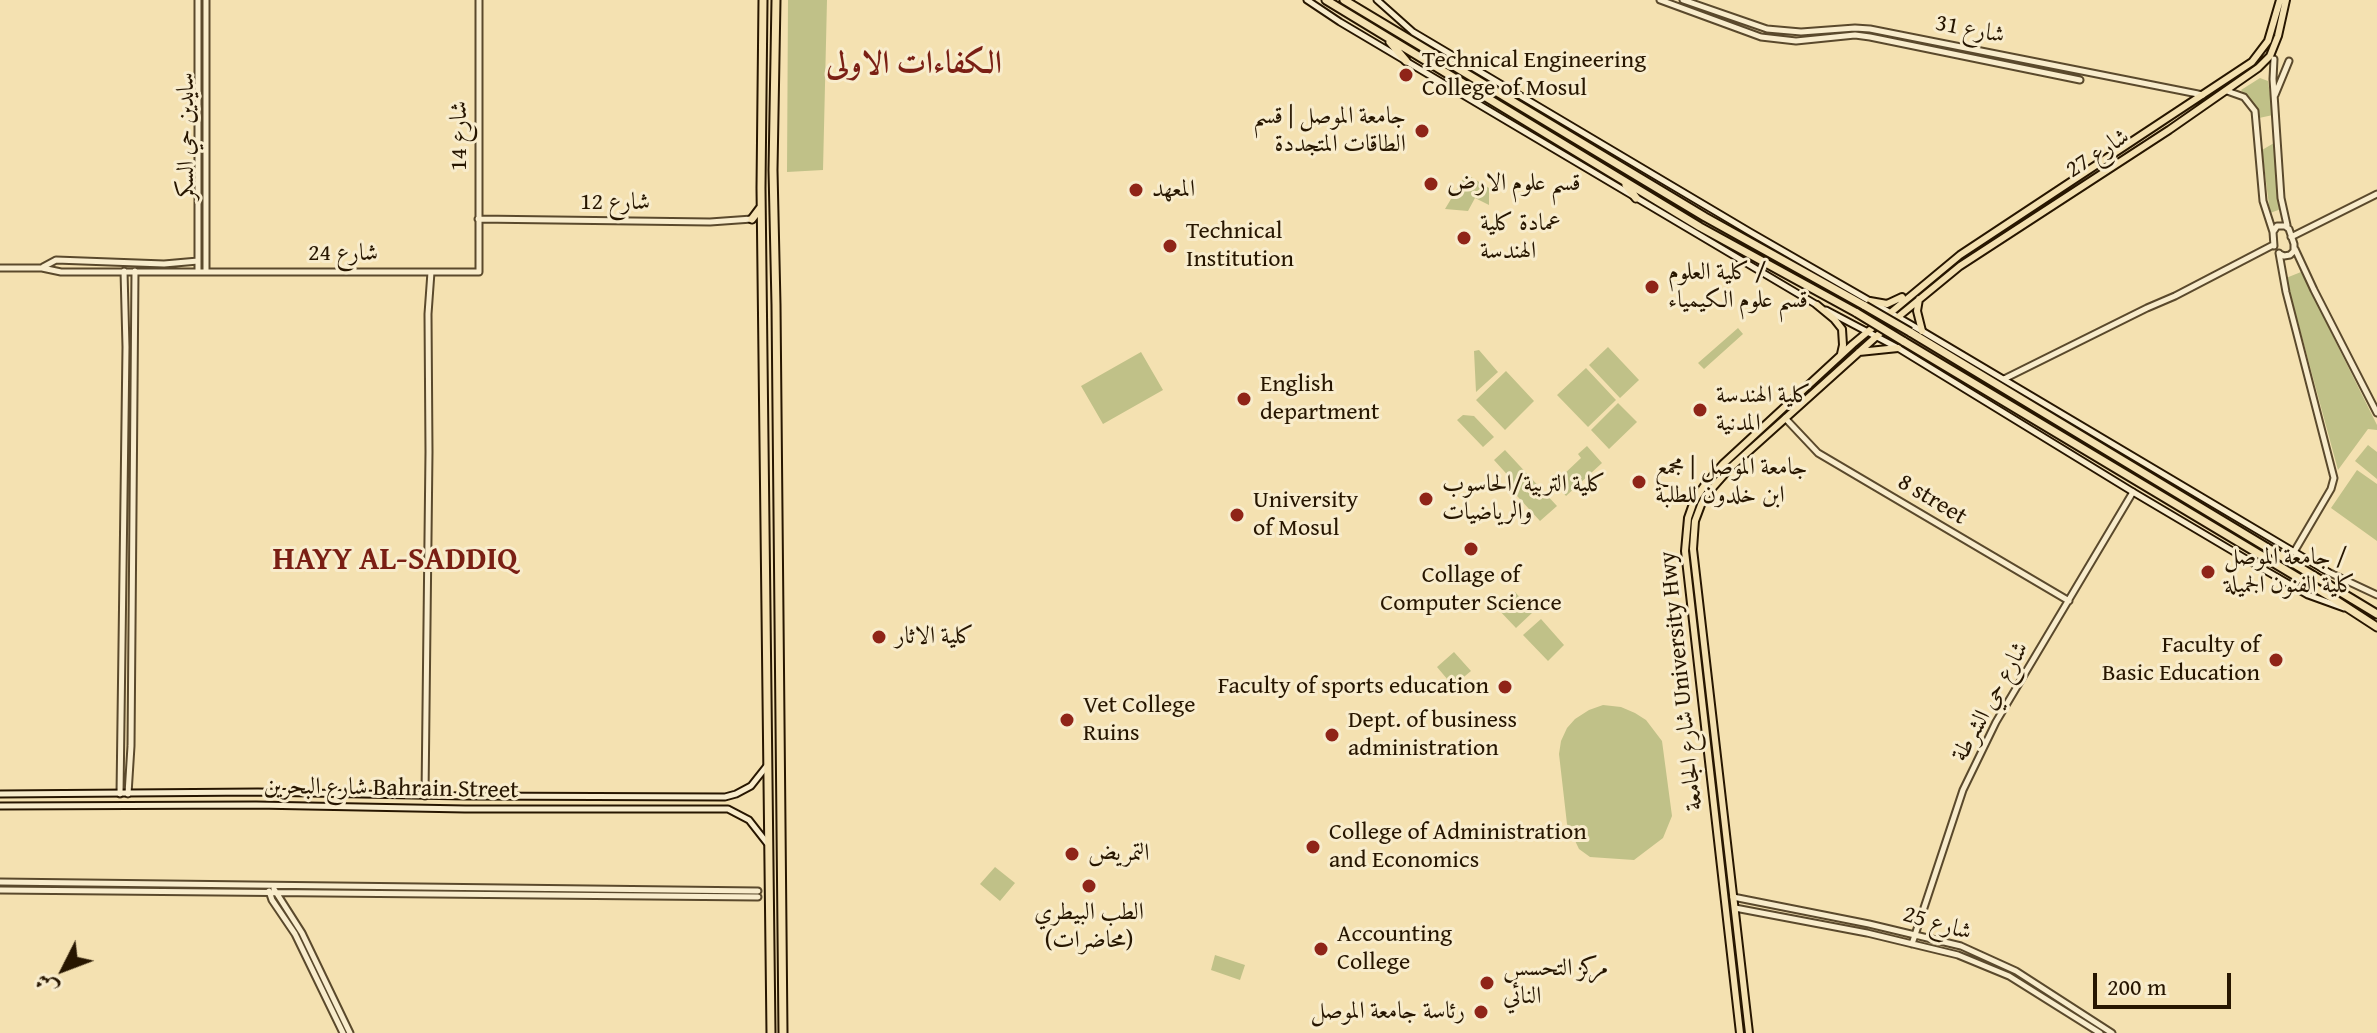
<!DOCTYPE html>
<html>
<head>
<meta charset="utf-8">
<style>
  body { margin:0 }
  #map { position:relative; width:2377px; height:1033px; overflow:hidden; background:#f4e1b1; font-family:"Gentium Book Plus",Amiri,serif }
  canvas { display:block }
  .north { position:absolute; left:24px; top:929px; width:80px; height:80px; -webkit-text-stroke:6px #f8eccc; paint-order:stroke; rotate:228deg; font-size:22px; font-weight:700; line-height:32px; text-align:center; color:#271600 }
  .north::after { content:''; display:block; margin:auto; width:28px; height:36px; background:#271600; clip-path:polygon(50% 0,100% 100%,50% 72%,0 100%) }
  .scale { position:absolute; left:2093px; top:973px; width:138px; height:36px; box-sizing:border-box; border:4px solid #271600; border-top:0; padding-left:10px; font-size:24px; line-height:28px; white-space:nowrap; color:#271600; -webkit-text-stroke:6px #f8eccc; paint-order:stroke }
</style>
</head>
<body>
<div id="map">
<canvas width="2377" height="1033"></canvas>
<div class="north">ش</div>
<div class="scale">200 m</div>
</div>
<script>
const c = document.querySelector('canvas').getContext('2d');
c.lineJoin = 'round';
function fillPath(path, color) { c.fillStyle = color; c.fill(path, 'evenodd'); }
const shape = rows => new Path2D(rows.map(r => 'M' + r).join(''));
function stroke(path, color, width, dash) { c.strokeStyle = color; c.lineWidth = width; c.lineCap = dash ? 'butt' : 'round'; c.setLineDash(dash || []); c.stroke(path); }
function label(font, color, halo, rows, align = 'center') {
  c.font = font + ' "Gentium Book Plus",Amiri,serif'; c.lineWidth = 6; c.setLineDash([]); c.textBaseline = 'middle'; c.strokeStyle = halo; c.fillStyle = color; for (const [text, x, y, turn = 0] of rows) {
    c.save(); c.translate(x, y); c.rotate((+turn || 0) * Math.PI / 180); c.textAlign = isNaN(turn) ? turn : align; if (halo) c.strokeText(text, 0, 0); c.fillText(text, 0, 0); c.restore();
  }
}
const green = shape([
  [788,0,827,0,823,170,787,172],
  [2260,78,2268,81,2273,115,2259,118,2257,109,2241,90],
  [2274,143,2281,209,2270,213,2262,150],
  [1466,174,1489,188,1489,205,1475,198,1468,211,1445,209],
  [2301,272,2377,425,2377,430,2368,429,2338,470,2286,278],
  [1738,328,1743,334,1704,369,1698,363],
  [1608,347,1639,380,1620,398,1589,365],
  [1479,350,1498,372,1476,392,1474,351],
  [1141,352,1163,390,1103,424,1081,386],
  [1586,368,1616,400,1588,427,1557,395],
  [1506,371,1534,401,1505,430,1476,400],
  [1618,403,1637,422,1609,449,1591,430],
  [1463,415,1474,416,1494,437,1483,447,1457,420],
  [2368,445,2377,452,2377,479,2355,461],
  [1587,446,1602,463,1566,496,1557,485,1563,480,1561,477,1581,458,1578,454],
  [1505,450,1557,506,1540,521,1508,486,1513,481,1494,460],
  [2357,470,2377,484,2377,541,2331,508],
  [1515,592,1533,612,1516,628,1497,608],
  [1541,619,1564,645,1548,661,1523,635],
  [1454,652,1471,671,1453,686,1437,667],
  [1603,705,1621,707,1635,713,1646,720,1662,741,1672,816,1663,838,1634,860,1590,857,1579,849,1567,824,1559,754,1561,741,1567,728,1575,719,1589,710],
  [995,867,1015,883,1000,901,980,884],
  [1215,955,1245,965,1240,980,1211,970]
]);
const tertiary = shape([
  [206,0,206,272],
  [1660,0,1761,37,1796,41,1855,35,1870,37,2080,80],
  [1683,0,1767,29,1801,32,1855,28,1870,29,2203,95],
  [2274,59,2273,79,2281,198,2287,225],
  [2227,91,2244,97,2255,111,2263,201,2273,232,2274,246],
  [2275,95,2289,61],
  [478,219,710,222,752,219],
  [2273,232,2277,226,2285,226,2289,229,2294,244,2294,251,2290,255,2284,256,2280,254],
  [2291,237,2377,194],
  [2295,249,2314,290,2377,413],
  [2279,253,2286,292,2334,478,2331,489,2294,552],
  [43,267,56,260,164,264,198,261],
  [0,268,42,268,61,272,479,272,479,0],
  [198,272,198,0],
  [2004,379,2147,308,2175,296,2273,245],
  [1785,418,1818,453,2069,601],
  [2328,572,2377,595],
  [120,794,126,347,124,271],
  [128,794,131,746,135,271],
  [425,796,429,452,428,314,431,272],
  [0,882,758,891],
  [274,889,302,933,350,1033],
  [0,890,758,897],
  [269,891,272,900,295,934,343,1033],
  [1733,897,1869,924,1961,946,2016,971,2112,1033],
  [1735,908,1867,933,1958,955,2009,976,2100,1033],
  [1912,944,1963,790,1996,722,2133,492]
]);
const secondary = shape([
  [1307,0,1340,22,1817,305],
  [1377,0,1413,32,1750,232,1922,331,2328,572],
  [1826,310,1898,348,2133,492,2263,569,2308,595,2344,608],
  [0,794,258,792,465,796,725,797,736,794,751,786,766,767],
  [0,806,256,805,465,809,728,809,749,820,767,843]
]);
const primary = shape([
  [1919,299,1917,311,1922,331],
  [1870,301,1887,304,1902,297],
  [1817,305,1834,319,1842,329,1843,345,1841,354],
  [1859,352,1898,348],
  [1740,1033,1685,551,1688,518,1694,501,1704,486,1723,464,1853,344,1960,255,2252,62,2268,41,2280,0],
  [1749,1033,1693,549,1695,521,1701,505,1707,494,1730,468,1898,317,1960,266,2169,130,2258,68,2270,56,2278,36,2286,0]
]);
const trunk = shape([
  [763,0,761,188,771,1033],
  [776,0,773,170,776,305,783,1033],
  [1326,0,1700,227,1857,313],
  [1344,0,1705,217,1865,306],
  [1390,42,1406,61],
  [1626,185,1636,198],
  [752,219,761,207],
  [1910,332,2377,614],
  [1903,341,2334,599,2377,627]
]);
const trunkBridge = shape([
  [1865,306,1910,332],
  [1857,313,1903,341]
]);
const markers = [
  [1406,75,8,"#8f2418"],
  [1422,131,8,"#8f2418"],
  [1431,184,8,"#8f2418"],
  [1136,190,8,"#8f2418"],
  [1464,238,8,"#8f2418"],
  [1170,246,8,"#8f2418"],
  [1652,287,8,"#8f2418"],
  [1244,399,8,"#8f2418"],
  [1700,410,8,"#8f2418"],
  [1639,482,8,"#8f2418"],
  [1426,499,8,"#8f2418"],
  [1237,515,8,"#8f2418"],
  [1471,549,8,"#8f2418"],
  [2208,572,8,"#8f2418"],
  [879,637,8,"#8f2418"],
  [2276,660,8,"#8f2418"],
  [1505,687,8,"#8f2418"],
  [1067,720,8,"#8f2418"],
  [1332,735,8,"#8f2418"],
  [1313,847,8,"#8f2418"],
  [1072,854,8,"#8f2418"],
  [1089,886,8,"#8f2418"],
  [1321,949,8,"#8f2418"],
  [1487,983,8,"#8f2418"],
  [1481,1012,8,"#8f2418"]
];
const streetNames = [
  ["شارع 31",1970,30,11],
  ["سايدين حي السكر",187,136,-90],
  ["شارع 14",460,136,-90],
  ["شارع 27",2098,154,-33],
  ["شارع 12",615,203],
  ["شارع 24",343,254],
  ["8 street",1932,500,31],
  ["شارع الجامعة University Hwy",1682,681,-96],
  ["شارع حي الشرطة",1991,702,-61],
  ["شارع البحرين Bahrain Street",391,789,1],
  ["شارع 25",1937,924,16]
];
const poiNames = [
  ["Technical Engineering",1422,61],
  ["College of Mosul",1422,89],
  ["جامعة الموصل | قسم",1406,117,"right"],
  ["الطاقات المتجددة",1406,145,"right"],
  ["قسم علوم الارض",1447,184],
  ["المعهد",1152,190],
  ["عمادة كلية",1480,224],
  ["الهندسة",1480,252],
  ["Technical",1186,232],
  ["Institution",1186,260],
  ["كلية العلوم /",1668,273],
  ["قسم علوم الكيمياء",1668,301],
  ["English",1260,385],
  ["department",1260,413],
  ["كلية الهندسة",1716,396],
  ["المدنية",1716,424],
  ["جامعة الموصل | مجمع",1655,468],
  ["ابن خلدون للطلبة",1655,496],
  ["كلية التربية/الحاسوب",1442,485],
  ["والرياضيات",1442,513],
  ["University",1253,501],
  ["of Mosul",1253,529],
  ["جامعة الموصل /",2224,558],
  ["كلية الفنون الجميلة",2224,586],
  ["Collage of",1471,576,"center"],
  ["Computer Science",1471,604,"center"],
  ["كلية الاثار",895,637],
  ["Faculty of",2260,646,"right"],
  ["Basic Education",2260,674,"right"],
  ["Faculty of sports education",1489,687,"right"],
  ["Vet College",1083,706],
  ["Ruins",1083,734],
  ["Dept. of business",1348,721],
  ["administration",1348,749],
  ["College of Administration",1329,833],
  ["and Economics",1329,861],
  ["التمريض",1088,854],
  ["الطب البيطري",1089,913,"center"],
  ["(محاضرات)",1089,941,"center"],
  ["Accounting",1337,935],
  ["College",1337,963],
  ["مركز التحسس",1503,969],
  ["النائي",1503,997],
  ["رئاسة جامعة الموصل",1465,1012,"right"]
];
const districtNames = [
  ["الكفاءات الاولى",914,65],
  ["HAYY AL-SADDIQ",395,561]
];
fillPath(green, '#c0c188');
stroke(tertiary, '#5a492c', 9);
stroke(secondary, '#271600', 9);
stroke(primary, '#271600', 10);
stroke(trunk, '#271600', 11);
stroke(tertiary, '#f8eccc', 5);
stroke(secondary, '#f8eccc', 5);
stroke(primary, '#f4e1b1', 6);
stroke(trunk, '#f4e1b1', 7);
stroke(trunkBridge, '#271600', 11, []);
stroke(trunkBridge, '#f4e1b1', 7);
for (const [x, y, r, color] of markers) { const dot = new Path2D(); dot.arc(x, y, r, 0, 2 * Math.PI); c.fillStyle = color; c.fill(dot); stroke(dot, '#f8eccc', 3); }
label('24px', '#271600', '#f8eccc', streetNames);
label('24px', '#271600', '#f8eccc', poiNames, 'left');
label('bold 32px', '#7a1f14', '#f8eccc', districtNames);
</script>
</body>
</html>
